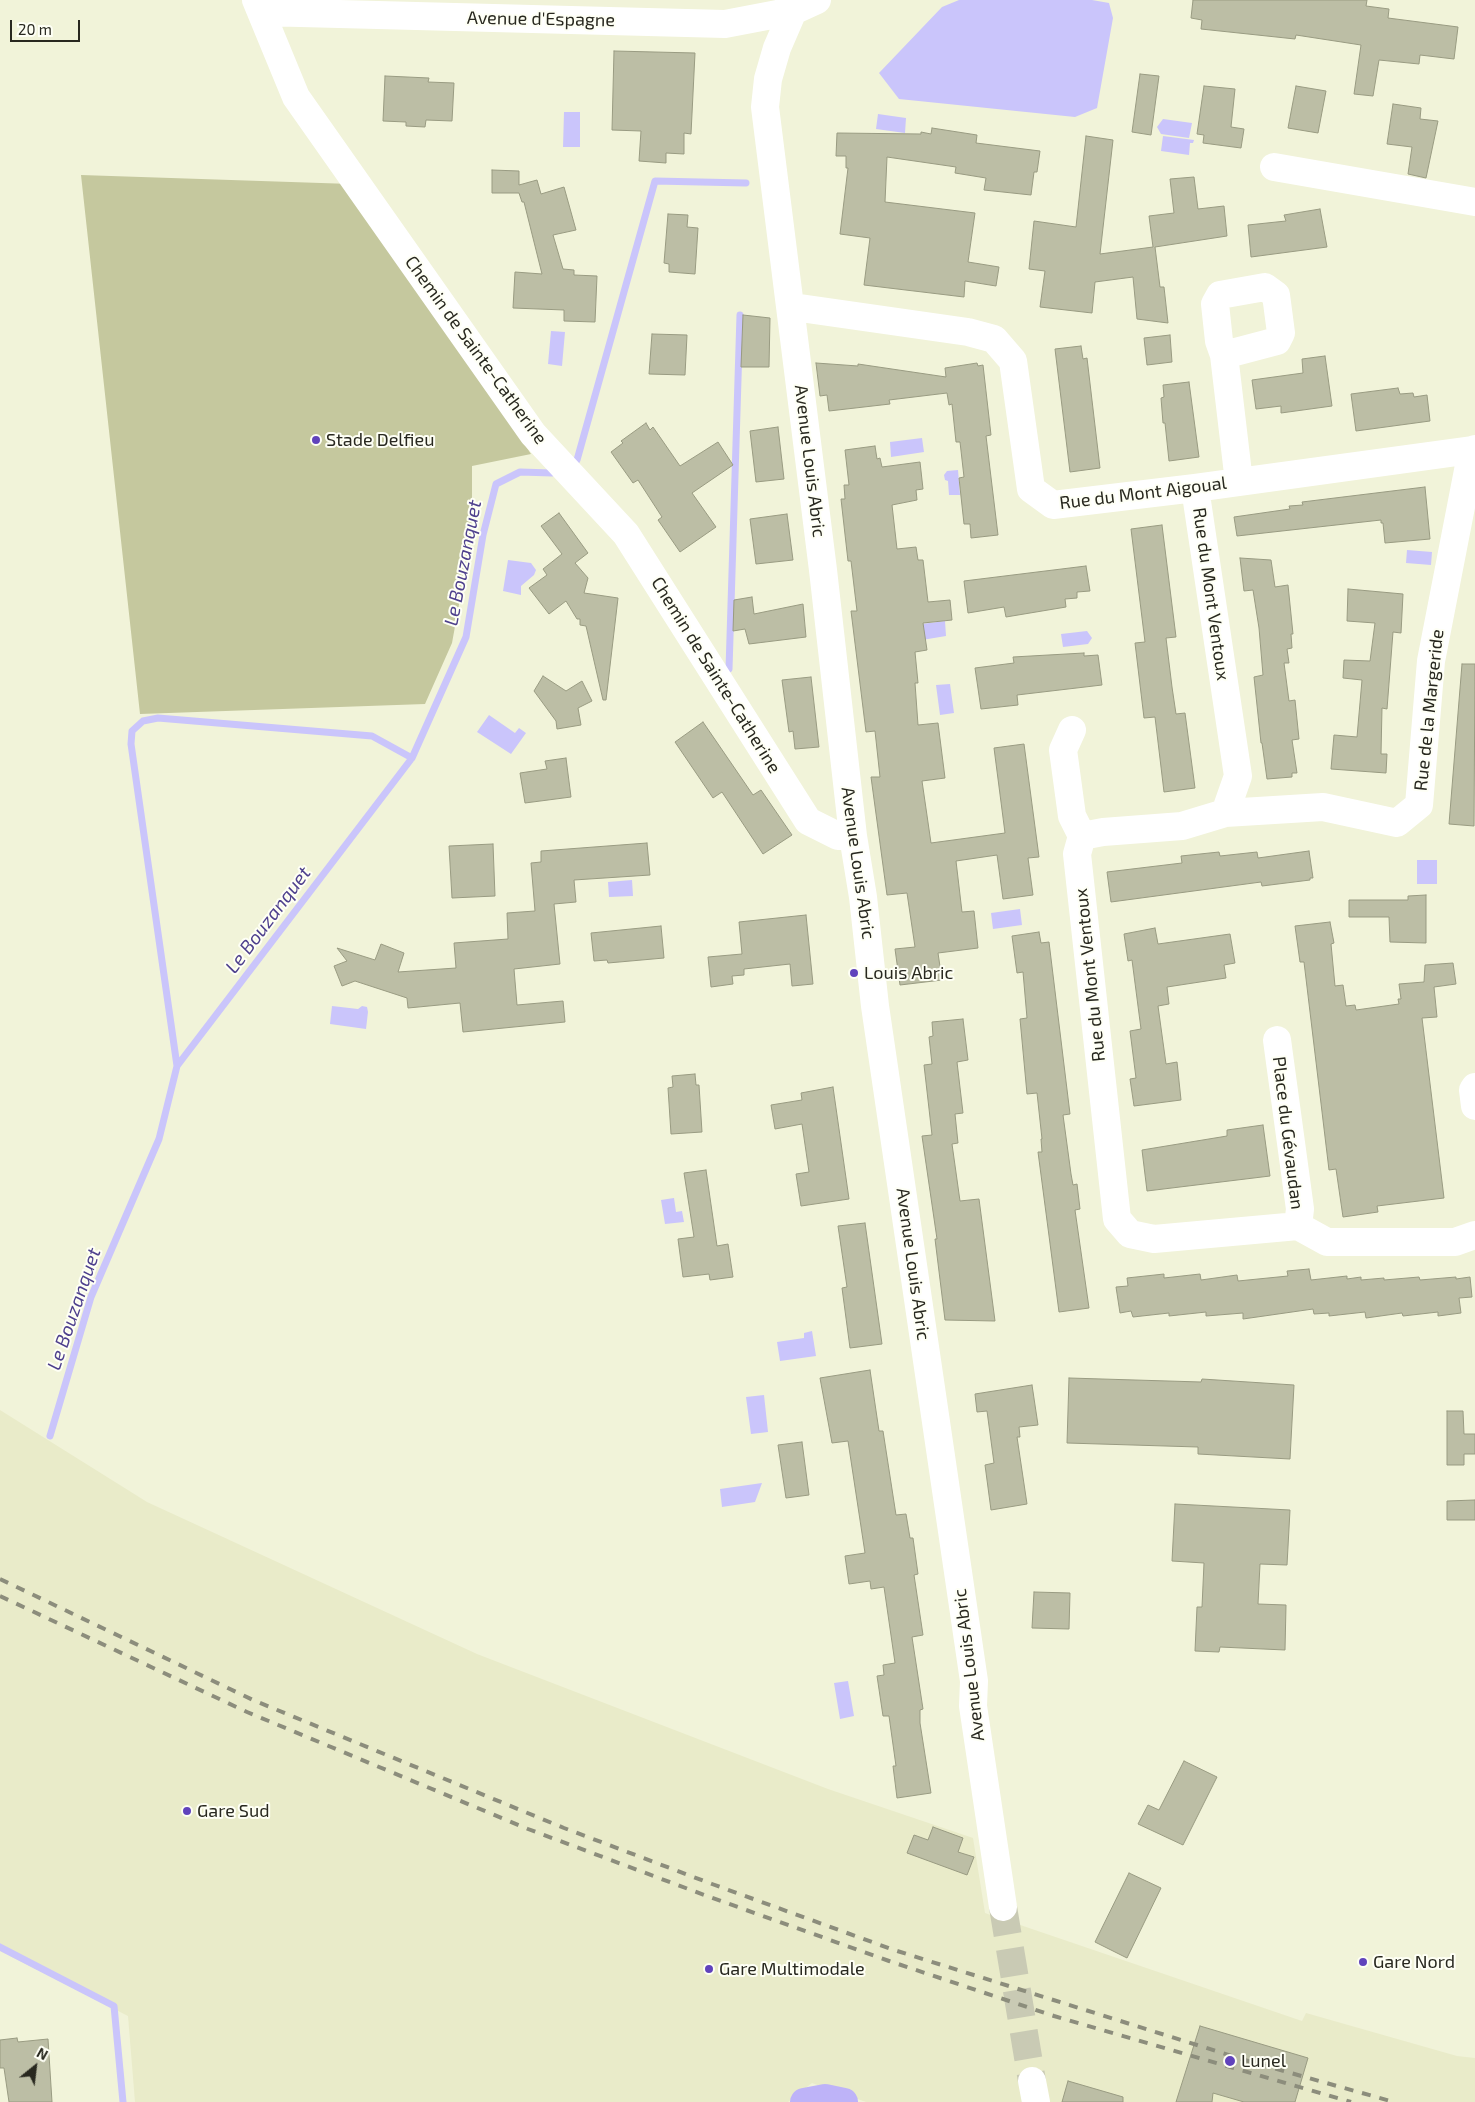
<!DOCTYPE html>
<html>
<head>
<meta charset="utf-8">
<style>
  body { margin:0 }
  #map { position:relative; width:1475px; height:2102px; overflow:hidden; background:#f1f3d9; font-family:"Exo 2",sans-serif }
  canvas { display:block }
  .north { position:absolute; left:10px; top:2042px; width:50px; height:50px; -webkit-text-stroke:4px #fefff5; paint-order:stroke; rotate:29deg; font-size:14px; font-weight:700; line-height:20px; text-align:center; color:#28281f }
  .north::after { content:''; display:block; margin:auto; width:18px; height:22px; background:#28281f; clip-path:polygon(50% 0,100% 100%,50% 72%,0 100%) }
  .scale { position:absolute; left:10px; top:20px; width:70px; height:22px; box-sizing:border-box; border:2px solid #28281f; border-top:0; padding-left:6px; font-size:15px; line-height:18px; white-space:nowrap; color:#28281f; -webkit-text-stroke:4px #fefff5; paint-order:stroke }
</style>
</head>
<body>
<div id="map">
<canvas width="1475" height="2102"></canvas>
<div class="north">N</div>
<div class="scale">20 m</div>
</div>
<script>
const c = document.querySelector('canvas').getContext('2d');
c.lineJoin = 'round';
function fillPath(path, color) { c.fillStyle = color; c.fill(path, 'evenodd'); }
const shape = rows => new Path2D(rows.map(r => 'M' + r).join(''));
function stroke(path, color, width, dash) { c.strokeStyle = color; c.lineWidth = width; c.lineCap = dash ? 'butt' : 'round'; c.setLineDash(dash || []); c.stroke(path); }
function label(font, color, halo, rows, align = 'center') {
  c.font = font + ' "Exo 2",sans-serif'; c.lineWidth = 4; c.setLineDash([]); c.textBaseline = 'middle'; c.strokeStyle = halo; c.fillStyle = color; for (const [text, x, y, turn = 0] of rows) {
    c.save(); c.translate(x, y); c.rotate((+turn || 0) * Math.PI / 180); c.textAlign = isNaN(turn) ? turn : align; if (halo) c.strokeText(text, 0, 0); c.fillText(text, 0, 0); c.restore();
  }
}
const built = shape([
  [0,1410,147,1502,477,1654,828,1789,973,1838,985,1913,1302,2021,1306,2013,1457,2056,1475,2058,1475,2102,866,2102,812,2083,788,2102,135,2102,128,2016,0,1951]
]);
const green = shape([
  [81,175,351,184,531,454,472,466,472,533,452,643,425,704,140,714]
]);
const water = shape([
  [959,0,1092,0,1109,3,1113,18,1097,108,1075,117,899,99,879,73,942,7],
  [564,112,580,112,580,147,563,147],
  [878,114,906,118,905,133,876,129],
  [1163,119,1192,123,1189,138,1161,134,1157,127],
  [1163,136,1194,140,1193,143,1190,143,1189,155,1161,151],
  [551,331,565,332,562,366,548,364],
  [922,438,924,452,891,457,890,442],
  [958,470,960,495,949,495,948,481,945,480,944,475,947,471],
  [1407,550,1432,552,1431,565,1406,563],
  [508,560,531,563,536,570,534,575,521,586,521,595,503,591],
  [945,621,946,636,922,640,914,625],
  [1087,631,1092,638,1088,644,1063,647,1061,634],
  [950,684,954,713,940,715,936,685],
  [489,715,515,733,519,728,526,733,511,754,477,732],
  [1417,860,1437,860,1437,884,1417,884],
  [632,880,633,896,609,897,608,882],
  [1020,909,1022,925,993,929,991,913],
  [332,1006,358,1009,362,1006,367,1007,368,1012,366,1029,330,1024],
  [674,1198,676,1212,682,1211,684,1222,665,1224,661,1200],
  [812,1331,816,1356,780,1361,777,1342,804,1338,804,1333],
  [764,1395,768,1432,751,1434,746,1397],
  [762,1483,755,1502,722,1507,720,1489],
  [848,1681,854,1716,840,1719,834,1683]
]);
const stream = shape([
  [577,460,655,181,746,183],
  [729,669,740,315],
  [177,1066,131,744,132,731,143,721,158,718,372,736,412,758],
  [50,1436,91,1297,159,1139,177,1066,412,758,466,637,483,535,496,484,520,472,552,473],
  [0,1947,114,2006,123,2102]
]);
const building = shape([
  [1193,0,1367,0,1366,6,1389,9,1388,18,1458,27,1454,59,1420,55,1419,64,1379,60,1373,96,1354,94,1361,45,1296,35,1295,39,1201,29,1202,20,1191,18,1193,0],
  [614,51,695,53,691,134,684,133,684,154,666,153,666,163,639,161,641,131,612,130,614,51],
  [1140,74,1159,76,1151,135,1132,132,1140,74],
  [385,76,429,78,428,82,454,83,452,121,426,120,425,127,406,126,406,122,383,121,385,76],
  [1204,86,1235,89,1231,127,1244,129,1241,148,1203,143,1204,135,1197,134,1204,86],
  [1296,86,1326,91,1318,133,1288,128,1296,86],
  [1393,104,1421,108,1420,119,1438,121,1426,178,1408,174,1412,147,1387,144,1393,104],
  [932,128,977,135,976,143,1040,151,1037,172,1034,172,1031,195,984,190,986,178,955,173,956,167,887,157,885,202,975,213,968,262,999,267,996,286,965,281,964,297,864,285,870,238,840,234,848,168,846,168,846,156,836,156,837,133,921,134,921,132,931,134,932,128],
  [1086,136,1113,140,1100,254,1153,247,1149,216,1174,213,1170,179,1194,177,1198,209,1224,206,1227,236,1155,247,1160,287,1164,287,1168,323,1137,319,1133,277,1095,282,1092,313,1040,307,1045,271,1029,269,1034,221,1076,227,1086,136],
  [492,170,519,171,519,185,537,180,541,194,564,187,576,230,553,235,563,269,574,270,574,275,597,276,595,322,564,321,564,310,513,308,515,272,542,274,524,202,522,202,519,193,492,193,492,170],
  [1320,209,1327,247,1251,257,1248,225,1286,221,1284,215,1320,209],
  [668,214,688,215,687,227,698,228,695,274,669,272,669,264,664,263,668,214],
  [743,315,770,318,769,367,741,367,743,315],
  [652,334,687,335,685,375,649,374,652,334],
  [1170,335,1172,362,1147,365,1144,338,1170,335],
  [1081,346,1083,359,1087,358,1100,468,1070,472,1055,349,1081,346],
  [1325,356,1332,406,1281,413,1281,406,1256,409,1252,380,1303,373,1302,359,1325,356],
  [816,363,858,366,858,364,946,377,945,368,977,363,978,366,983,365,991,435,986,436,998,535,971,538,970,524,964,524,959,478,964,477,960,442,956,442,952,404,949,405,947,393,889,400,890,404,829,411,827,395,820,396,816,363],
  [1189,382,1199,457,1169,461,1165,423,1163,423,1161,398,1164,397,1163,385,1189,382],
  [1398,388,1400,394,1413,393,1414,397,1427,395,1430,421,1356,431,1351,394,1398,388],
  [646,423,650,430,653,427,680,466,718,442,733,465,692,493,716,527,680,552,658,520,662,517,638,480,633,483,611,452,623,443,621,441,646,423],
  [778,427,784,479,756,482,750,431,778,427],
  [875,446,877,459,880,458,882,467,920,462,923,489,916,490,917,500,892,505,897,549,916,547,918,560,923,560,928,602,950,600,952,620,923,623,927,650,915,652,918,683,915,683,918,725,938,723,945,778,922,781,931,843,1005,833,994,748,1024,744,1039,857,1028,858,1033,895,1003,899,997,855,956,861,962,912,974,911,978,948,938,953,942,980,900,985,895,949,915,947,907,893,887,895,871,777,880,777,875,731,866,732,851,611,857,611,851,561,848,561,841,499,845,499,844,485,849,485,845,450,875,446],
  [1425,487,1430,539,1385,543,1383,523,1381,523,1381,520,1237,536,1234,517,1290,509,1289,506,1303,505,1302,502,1425,487],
  [559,513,588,553,575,563,588,578,584,593,618,598,606,700,603,700,586,626,580,625,580,619,577,619,566,601,549,614,529,588,547,575,543,569,562,554,541,526,559,513],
  [787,514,793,560,756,564,750,519,787,514],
  [1162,525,1176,637,1166,638,1172,687,1176,714,1185,713,1195,788,1164,792,1155,717,1144,718,1135,643,1145,642,1131,529,1162,525],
  [1240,558,1271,560,1275,587,1288,585,1293,634,1291,634,1292,648,1287,649,1289,663,1284,663,1289,701,1295,700,1299,739,1292,740,1297,773,1292,773,1292,777,1267,779,1262,743,1261,743,1254,677,1263,675,1259,628,1253,590,1244,591,1240,558],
  [1086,566,1090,591,1077,592,1077,598,1065,599,1066,607,1006,617,1004,607,968,613,964,581,1086,566],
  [1348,589,1403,594,1401,633,1393,632,1387,709,1382,708,1381,754,1387,754,1386,773,1331,769,1334,735,1357,737,1362,680,1343,678,1344,660,1370,661,1375,623,1347,621,1348,589],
  [752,597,754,614,803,604,806,637,749,644,745,629,733,631,734,600,752,597],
  [1084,653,1084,656,1098,655,1102,685,1017,695,1018,705,981,709,975,668,1014,663,1013,657,1084,653],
  [1462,664,1475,664,1474,826,1449,824,1462,664],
  [543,676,566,691,582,681,592,701,578,708,581,725,557,729,556,721,534,691,543,676],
  [811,677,819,747,795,749,793,731,789,732,782,680,811,677],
  [703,722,753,795,761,790,792,835,763,854,722,792,713,798,675,742,703,722],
  [566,758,571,797,525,803,520,773,547,769,545,761,566,758],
  [647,843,650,875,574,880,576,902,554,904,560,964,514,969,517,1005,563,1001,565,1022,463,1032,460,1003,408,1008,407,998,355,981,342,986,334,966,347,961,337,948,375,960,381,944,404,953,398,972,456,968,454,943,508,939,507,913,535,911,531,863,541,862,541,851,647,843],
  [493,844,495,896,452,898,449,846,493,844],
  [1309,851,1313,878,1310,878,1310,880,1262,886,1261,882,1111,902,1107,872,1182,863,1181,856,1219,852,1220,856,1257,852,1258,858,1309,851],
  [1426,895,1426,943,1390,942,1389,917,1349,917,1349,900,1408,900,1408,896,1426,895],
  [806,915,813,984,792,986,790,964,744,969,744,975,732,976,733,984,711,987,708,957,742,954,739,922,806,915],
  [1330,922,1334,943,1331,944,1335,986,1343,985,1346,1006,1355,1005,1356,1010,1399,1004,1398,999,1401,999,1399,984,1424,982,1425,965,1453,963,1456,984,1434,987,1437,1017,1422,1018,1444,1198,1377,1206,1378,1212,1343,1217,1336,1169,1329,1170,1304,962,1300,962,1295,926,1330,922],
  [661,926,664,958,608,963,607,960,594,961,591,933,661,926],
  [1155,928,1158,944,1230,934,1235,963,1224,965,1226,978,1167,987,1169,1004,1158,1006,1166,1064,1177,1062,1181,1100,1134,1106,1130,1079,1136,1078,1130,1031,1141,1029,1132,960,1128,961,1124,934,1155,928],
  [1039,932,1041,943,1049,942,1070,1114,1063,1115,1071,1174,1073,1185,1077,1184,1080,1209,1075,1210,1089,1308,1059,1312,1038,1152,1042,1152,1041,1139,1042,1139,1037,1093,1027,1094,1020,1019,1027,1018,1023,972,1017,973,1012,936,1039,932],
  [963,1019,968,1060,957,1062,963,1113,955,1114,958,1143,952,1144,960,1201,979,1199,995,1321,945,1320,935,1239,937,1239,922,1136,932,1135,924,1065,932,1064,929,1037,933,1036,932,1022,963,1019],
  [695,1074,696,1085,699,1085,702,1132,671,1134,668,1088,673,1087,672,1076,695,1074],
  [833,1087,849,1199,801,1206,796,1174,809,1172,802,1124,775,1129,771,1105,802,1100,801,1093,833,1087],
  [1263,1125,1270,1176,1147,1191,1142,1150,1227,1136,1227,1130,1263,1125],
  [706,1170,717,1246,728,1244,733,1277,710,1280,709,1274,683,1277,678,1239,694,1237,684,1173,706,1170],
  [865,1223,882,1344,850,1348,842,1288,847,1287,838,1226,865,1223],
  [1309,1269,1311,1280,1347,1276,1347,1279,1361,1277,1361,1280,1384,1278,1384,1280,1419,1277,1420,1280,1456,1277,1456,1279,1470,1277,1472,1297,1459,1298,1461,1313,1438,1316,1438,1312,1403,1316,1402,1313,1366,1318,1365,1312,1329,1316,1329,1313,1314,1314,1313,1309,1243,1319,1243,1313,1206,1316,1206,1312,1169,1316,1169,1313,1133,1317,1131,1311,1120,1313,1116,1287,1128,1286,1127,1278,1164,1274,1164,1278,1200,1274,1201,1280,1237,1275,1238,1281,1288,1276,1287,1271,1309,1269],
  [870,1370,879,1431,883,1431,896,1515,906,1514,910,1538,913,1538,918,1574,914,1575,923,1635,912,1637,923,1709,920,1710,920,1723,931,1793,897,1798,893,1766,896,1766,889,1716,883,1716,877,1676,884,1675,883,1665,895,1663,884,1587,871,1589,870,1581,849,1584,845,1556,865,1553,848,1441,832,1443,820,1378,870,1370],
  [1069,1378,1201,1382,1202,1379,1294,1385,1290,1459,1198,1454,1198,1447,1067,1443,1069,1378],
  [1032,1385,1038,1425,1019,1427,1020,1437,1017,1437,1027,1504,991,1510,985,1465,994,1463,987,1411,977,1412,975,1394,1032,1385],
  [1447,1411,1463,1411,1464,1434,1475,1434,1475,1454,1464,1454,1464,1465,1447,1465,1447,1411],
  [802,1442,809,1495,786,1498,778,1445,802,1442],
  [1475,1500,1475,1520,1447,1520,1447,1501,1475,1500],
  [1175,1504,1290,1510,1287,1565,1260,1564,1258,1604,1286,1605,1285,1650,1220,1647,1219,1652,1195,1651,1197,1607,1202,1607,1204,1563,1172,1561,1175,1504],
  [1034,1592,1070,1593,1069,1629,1032,1628,1034,1592],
  [1184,1761,1217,1777,1183,1845,1138,1824,1148,1805,1159,1810,1184,1761],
  [933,1827,963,1838,958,1852,974,1857,967,1875,907,1853,914,1835,928,1840,933,1827],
  [1129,1873,1161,1888,1127,1958,1095,1942,1129,1873],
  [1200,2026,1308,2058,1295,2102,1244,2102,1213,2093,1212,2102,1176,2102,1200,2026],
  [17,2038,18,2042,48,2039,52,2102,9,2102,4,2068,0,2068,0,2040,17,2038],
  [1068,2081,1123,2097,1123,2102,1062,2102,1068,2081]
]);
const minorTunnel = shape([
  [1003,1907,1032,2081]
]);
const minor = shape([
  [256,0,296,97,533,434,626,534,808,821,838,836,853,836],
  [789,0,793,11,777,48,768,79,765,107,823,570,853,836,863,897,875,1006,974,1681,973,1706,1003,1907],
  [262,12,725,24,793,11,817,0],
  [1274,167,1475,202],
  [791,308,800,308,968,332,994,339,1013,361,1031,489,1053,505,1195,488,1472,450],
  [1224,355,1277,341,1281,333,1276,295,1265,287,1220,295,1215,304,1219,341,1224,355,1239,482],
  [1195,488,1238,776,1225,813,1182,826,1103,832,1082,836,1077,854,1117,1219,1130,1234,1154,1239,1298,1226,1327,1242,1455,1242,1475,1235],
  [1072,730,1063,750,1072,816,1082,836],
  [1225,813,1323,807,1397,823,1419,805,1431,661,1472,450,1475,449],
  [1277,1040,1300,1209,1298,1226],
  [1475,1087,1473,1090,1475,1106],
  [1032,2081,1036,2102]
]);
const major = shape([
  [804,2102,825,2098,844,2102]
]);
const rail = shape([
  [0,1579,253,1700,564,1828,712,1884,894,1950,1248,2061,1394,2102],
  [0,1596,247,1712,528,1829,707,1896,889,1961,1054,2016,1351,2102]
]);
const markers = [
  [316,440,5,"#6043bc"],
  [854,973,5,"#6043bc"],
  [187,1811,5,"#6043bc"],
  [1363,1962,5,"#6043bc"],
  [709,1969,5,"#6043bc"],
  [1230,2061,6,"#6043bc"]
];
const streetNames = [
  ["Avenue d'Espagne",541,19,1],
  ["Chemin de Sainte-Catherine",476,350,54],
  ["Avenue Louis Abric",810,461,83],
  ["Rue du Mont Aigoual",1143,493,-7],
  ["Rue du Mont Ventoux",1211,594,82],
  ["Chemin de Sainte-Catherine",716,675,58],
  ["Rue de la Margeride",1429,710,-84],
  ["Avenue Louis Abric",858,863,82],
  ["Rue du Mont Ventoux",1090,975,-96],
  ["Place du Gévaudan",1288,1133,83],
  ["Avenue Louis Abric",913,1264,82],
  ["Avenue Louis Abric",969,1665,-97]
];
const poiNames = [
  ["Stade Delfieu",326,440],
  ["Louis Abric",864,973],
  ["Gare Sud",197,1811],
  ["Gare Nord",1373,1962],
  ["Gare Multimodale",719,1969],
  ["Lunel",1241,2061]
];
const waterNames = [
  ["Le Bouzanquet",463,563,-79],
  ["Le Bouzanquet",268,920,-53],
  ["Le Bouzanquet",74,1309,-71]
];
fillPath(built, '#e9ebc9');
fillPath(green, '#c5c89e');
fillPath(water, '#cac5fb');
stroke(stream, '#cac5fb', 7);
fillPath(building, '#bcbea5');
stroke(building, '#999b82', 1);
stroke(minorTunnel, '#c9cab4', 28, [28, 14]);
stroke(minor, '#fff', 28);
stroke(major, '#beb3f8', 28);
stroke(rail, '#8c8d7c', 4, [9, 9]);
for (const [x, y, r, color] of markers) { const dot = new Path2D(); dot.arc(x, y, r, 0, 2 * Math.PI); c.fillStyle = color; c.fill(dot); stroke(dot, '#fefff5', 2); }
label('18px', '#28281f', '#fefff5', streetNames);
label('18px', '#28281f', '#fefff5', poiNames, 'left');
label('italic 19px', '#4e408d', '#fefff5', waterNames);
</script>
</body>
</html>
